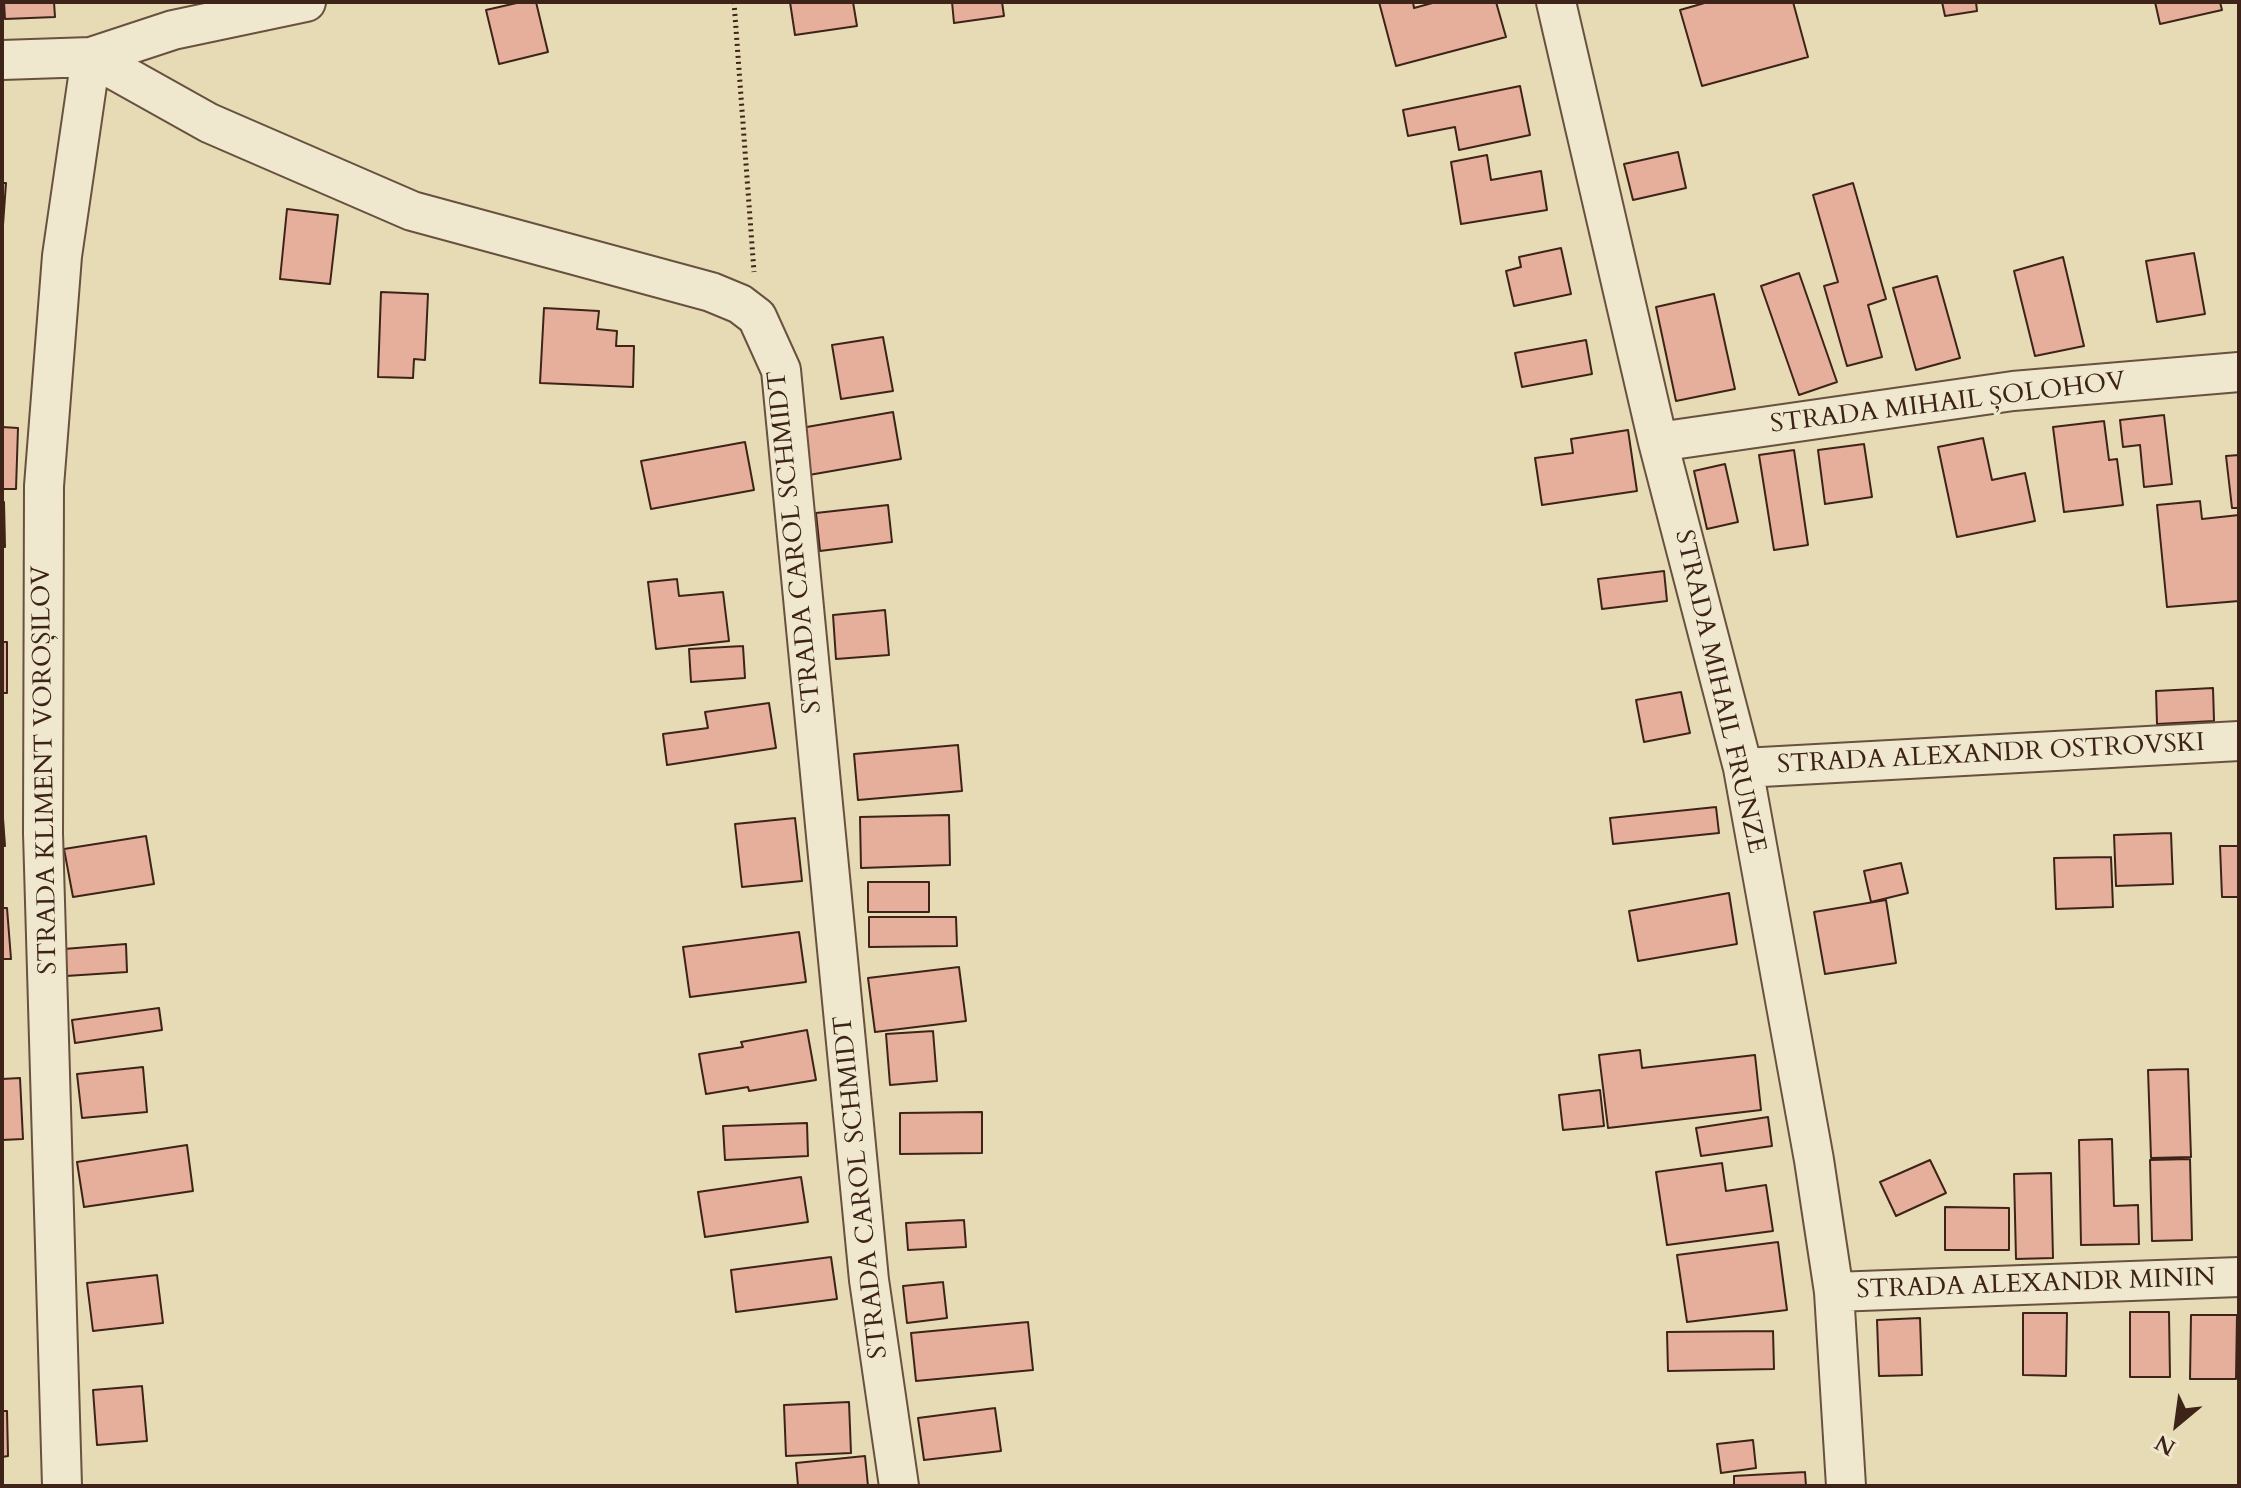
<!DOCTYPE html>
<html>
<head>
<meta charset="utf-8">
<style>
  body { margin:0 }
  #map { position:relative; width:2241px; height:1488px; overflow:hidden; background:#e6dbb4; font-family:Cardo,serif }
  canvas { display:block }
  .frame { position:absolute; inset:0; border:4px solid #3e2318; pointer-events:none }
  .north { position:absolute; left:2137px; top:1384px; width:80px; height:80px; -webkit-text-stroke:6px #efe8ce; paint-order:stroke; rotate:209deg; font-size:22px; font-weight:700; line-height:32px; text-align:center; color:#3e2318 }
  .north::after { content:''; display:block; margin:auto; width:28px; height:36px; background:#3e2318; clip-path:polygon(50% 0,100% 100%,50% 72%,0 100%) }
</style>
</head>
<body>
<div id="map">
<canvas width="2241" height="1488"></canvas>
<div class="frame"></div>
<div class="north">N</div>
</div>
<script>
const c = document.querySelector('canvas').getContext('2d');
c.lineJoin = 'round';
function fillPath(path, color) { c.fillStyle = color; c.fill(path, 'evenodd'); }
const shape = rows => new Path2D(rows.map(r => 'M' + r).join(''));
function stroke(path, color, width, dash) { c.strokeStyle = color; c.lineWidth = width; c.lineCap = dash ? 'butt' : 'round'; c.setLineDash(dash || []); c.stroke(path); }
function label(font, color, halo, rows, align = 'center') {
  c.font = font + ' Cardo,serif'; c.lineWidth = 6; c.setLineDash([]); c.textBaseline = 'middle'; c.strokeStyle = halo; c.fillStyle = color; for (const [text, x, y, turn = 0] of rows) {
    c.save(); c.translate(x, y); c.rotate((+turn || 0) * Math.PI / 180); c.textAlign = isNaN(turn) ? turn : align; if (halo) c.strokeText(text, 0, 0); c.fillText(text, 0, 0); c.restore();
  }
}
const building = shape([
  [4,2,54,2,55,17,5,19,4,2],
  [521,2,536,2,548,52,499,64,486,10,521,2],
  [790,2,853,2,857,26,795,35,790,2],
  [952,2,1002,2,1004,16,954,23,952,2],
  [1379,2,1413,2,1414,8,1436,2,1496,2,1506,37,1396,66,1379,2],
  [1708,2,1793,2,1808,57,1702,86,1680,10,1708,2],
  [1942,2,1976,2,1977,11,1945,16,1942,2],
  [2155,2,2220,2,2222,10,2160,24,2155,2],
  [1520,86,1530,135,1459,150,1455,127,1408,136,1403,110,1520,86],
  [1678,152,1686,188,1633,200,1624,164,1678,152],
  [1487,155,1491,180,1541,171,1547,210,1461,224,1451,162,1487,155],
  [2,183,6,183,3,225,2,225,2,183],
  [1853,183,1886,299,1868,305,1882,357,1847,366,1824,286,1838,282,1813,195,1853,183],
  [287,209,338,215,330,284,280,279,287,209],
  [1561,248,1571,294,1514,306,1506,271,1521,267,1519,257,1561,248],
  [2194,253,2205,314,2157,322,2146,261,2194,253],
  [2063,257,2084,346,2035,356,2014,271,2063,257],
  [1799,273,1837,382,1799,395,1761,286,1799,273],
  [1937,276,1960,358,1916,370,1893,288,1937,276],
  [381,292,428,294,425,360,414,359,413,378,378,377,381,292],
  [1714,294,1735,389,1676,401,1656,307,1714,294],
  [544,308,599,311,597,329,617,331,616,346,634,346,633,387,540,383,544,308],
  [883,337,893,391,841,399,832,345,883,337],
  [1586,340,1592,374,1522,387,1515,353,1586,340],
  [893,412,901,459,809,475,801,428,893,412],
  [2164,415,2172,484,2144,487,2140,445,2123,447,2120,420,2164,415],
  [2104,421,2109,460,2117,459,2123,505,2064,512,2053,427,2104,421],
  [2,427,18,428,16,489,2,489,2,427],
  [1628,430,1637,491,1542,505,1535,458,1573,453,1571,439,1628,430],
  [1983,438,1992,480,2025,473,2035,521,1957,537,1938,447,1983,438],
  [745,442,754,490,651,509,641,461,745,442],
  [1864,444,1872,497,1825,504,1818,450,1864,444],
  [1794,450,1808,545,1774,550,1759,455,1794,450],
  [2239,455,2239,508,2232,508,2226,456,2239,455],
  [1725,464,1738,522,1707,529,1694,471,1725,464],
  [2200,501,2202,519,2239,515,2239,601,2167,607,2157,505,2200,501],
  [2,502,4,502,5,547,2,547,2,502],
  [888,505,892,542,820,551,816,513,888,505],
  [1664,571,1667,601,1602,609,1598,579,1664,571],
  [677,579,679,596,723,592,729,641,656,649,648,582,677,579],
  [885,610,889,655,836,659,833,615,885,610],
  [2,642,7,642,7,693,2,693,2,642],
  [743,646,745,678,691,682,689,649,743,646],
  [2213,688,2214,721,2157,724,2156,691,2213,688],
  [1681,692,1690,733,1644,742,1636,700,1681,692],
  [769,703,776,748,667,765,663,734,708,728,705,712,769,703],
  [958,745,962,791,858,800,854,754,958,745],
  [2,804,5,846,2,846,2,804],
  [1716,807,1719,833,1613,844,1610,818,1716,807],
  [949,815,950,865,861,868,860,817,949,815],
  [795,818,802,881,742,887,735,824,795,818],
  [2171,833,2173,884,2116,886,2114,835,2171,833],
  [146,836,154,884,73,897,64,849,146,836],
  [2220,846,2239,846,2239,897,2222,897,2220,846],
  [2111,857,2113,907,2056,909,2054,858,2111,857],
  [1901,863,1908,893,1871,902,1864,871,1901,863],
  [868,882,929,882,929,912,868,912,868,882],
  [1729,893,1737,944,1638,961,1629,911,1729,893],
  [1886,900,1896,963,1825,974,1814,912,1886,900],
  [2,908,7,908,11,959,2,959,2,908],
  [869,917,956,917,957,946,869,947,869,917],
  [799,932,806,982,690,997,683,947,799,932],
  [126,944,127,972,66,976,64,949,126,944],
  [959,967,966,1021,875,1032,868,978,959,967],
  [159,1008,162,1030,75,1043,72,1020,159,1008],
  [807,1030,816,1080,749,1091,748,1087,706,1094,699,1054,743,1047,741,1042,807,1030],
  [933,1031,937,1081,890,1085,886,1034,933,1031],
  [1640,1050,1642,1068,1755,1055,1761,1110,1608,1128,1599,1055,1640,1050],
  [143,1067,147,1112,82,1118,77,1074,143,1067],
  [2188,1069,2191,1157,2151,1158,2148,1070,2188,1069],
  [20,1078,23,1139,2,1140,2,1079,20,1078],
  [1600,1090,1604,1126,1563,1130,1559,1095,1600,1090],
  [982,1112,982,1153,900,1154,900,1113,982,1112],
  [1768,1117,1772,1146,1701,1156,1696,1128,1768,1117],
  [807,1123,808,1156,725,1160,723,1126,807,1123],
  [2112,1139,2114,1206,2138,1205,2139,1244,2081,1245,2079,1140,2112,1139],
  [187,1145,193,1191,84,1207,77,1162,187,1145],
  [2190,1159,2192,1240,2152,1241,2150,1160,2190,1159],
  [1930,1160,1946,1193,1896,1216,1880,1182,1930,1160],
  [1722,1163,1726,1191,1766,1185,1773,1231,1667,1245,1656,1172,1722,1163],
  [2051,1173,2053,1258,2016,1259,2014,1174,2051,1173],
  [801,1177,808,1222,705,1237,698,1192,801,1177],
  [1945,1207,2009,1208,2009,1250,1945,1250,1945,1207],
  [964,1220,966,1247,908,1250,906,1223,964,1220],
  [1778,1242,1787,1310,1687,1322,1677,1255,1778,1242],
  [831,1257,837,1299,736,1312,731,1270,831,1257],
  [157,1275,163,1323,93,1331,87,1283,157,1275],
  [943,1282,947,1318,907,1323,903,1286,943,1282],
  [2130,1312,2169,1312,2170,1377,2130,1377,2130,1312],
  [2023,1313,2067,1313,2066,1376,2023,1375,2023,1313],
  [2191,1315,2237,1315,2236,1379,2190,1379,2191,1315],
  [1920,1318,1922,1375,1879,1376,1877,1320,1920,1318],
  [1028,1322,1033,1370,916,1381,911,1333,1028,1322],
  [1773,1331,1774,1369,1668,1371,1667,1332,1773,1331],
  [142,1386,147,1441,97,1445,93,1390,142,1386],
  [849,1402,851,1453,786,1456,784,1405,849,1402],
  [995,1408,1001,1451,924,1460,918,1418,995,1408],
  [2,1411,7,1411,8,1456,2,1457,2,1411],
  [1753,1440,1756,1468,1721,1473,1717,1444,1753,1440],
  [865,1456,868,1486,798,1486,796,1463,865,1456],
  [1805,1472,1806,1486,1734,1486,1734,1476,1805,1472]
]);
const path = shape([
  [734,2,754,272]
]);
const street = shape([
  [1556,2,1658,442,1743,768,1814,1160,1834,1292,1846,1486],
  [2,60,91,57,173,30,306,2],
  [1658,442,2013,391,2239,372],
  [1743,768,2239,741],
  [1834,1292,2239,1277],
  [62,1486,43,833,44,486,62,256,91,57,209,123,412,211,711,292,740,304,757,317,781,370,869,1280,899,1486]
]);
const streetNames = [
  ["STRADA MIHAIL ȘOLOHOV",1948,404,-7],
  ["STRADA CAROL SCHMIDT",796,542,-96],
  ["STRADA MIHAIL FRUNZE",1719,692,77],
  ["STRADA ALEXANDR OSTROVSKI",1991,755,-3],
  ["STRADA KLIMENT VOROȘILOV",46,770,-91],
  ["STRADA CAROL SCHMIDT",862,1187,-96],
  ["STRADA ALEXANDR MININ",2036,1285,-2]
];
fillPath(building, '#e5af9b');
stroke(building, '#3e2318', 2);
stroke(street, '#68513f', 42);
stroke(path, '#3e2318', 5, [2, 4]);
stroke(street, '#efe8ce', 38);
label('26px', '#3e2318', '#efe8ce', streetNames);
</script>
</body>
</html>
